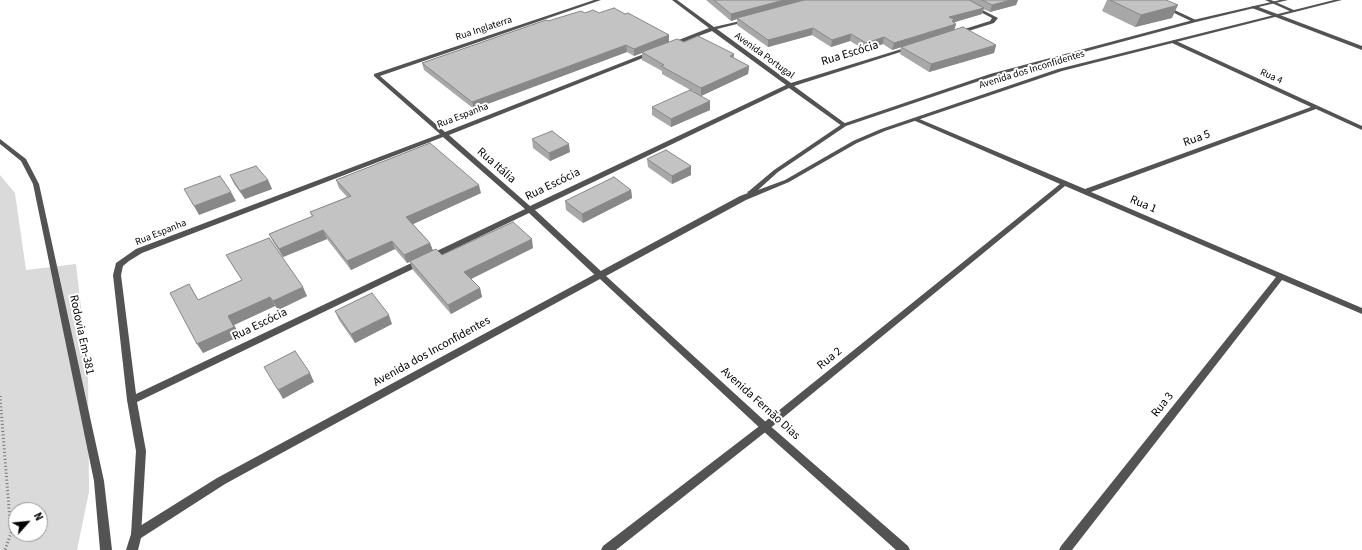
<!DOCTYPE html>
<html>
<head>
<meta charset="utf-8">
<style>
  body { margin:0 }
  #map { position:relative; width:1362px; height:550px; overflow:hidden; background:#fff; font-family:"Source Sans 3",sans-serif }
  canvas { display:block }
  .north { position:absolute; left:8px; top:502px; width:40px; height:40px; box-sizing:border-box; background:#fff; border:1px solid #999; border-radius:50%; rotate:63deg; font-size:11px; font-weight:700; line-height:16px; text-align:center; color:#000 }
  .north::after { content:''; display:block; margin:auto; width:14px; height:18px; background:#000; clip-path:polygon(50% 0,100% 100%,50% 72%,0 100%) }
</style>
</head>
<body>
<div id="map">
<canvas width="1362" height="550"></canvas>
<div class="north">N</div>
</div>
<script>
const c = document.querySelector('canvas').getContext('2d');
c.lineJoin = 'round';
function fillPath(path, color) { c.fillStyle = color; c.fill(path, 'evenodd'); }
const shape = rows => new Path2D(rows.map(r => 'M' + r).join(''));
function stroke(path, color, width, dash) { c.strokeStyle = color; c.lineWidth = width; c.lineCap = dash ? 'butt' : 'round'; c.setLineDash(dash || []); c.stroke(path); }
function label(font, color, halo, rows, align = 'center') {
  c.font = font + ' "Source Sans 3",sans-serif'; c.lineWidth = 4; c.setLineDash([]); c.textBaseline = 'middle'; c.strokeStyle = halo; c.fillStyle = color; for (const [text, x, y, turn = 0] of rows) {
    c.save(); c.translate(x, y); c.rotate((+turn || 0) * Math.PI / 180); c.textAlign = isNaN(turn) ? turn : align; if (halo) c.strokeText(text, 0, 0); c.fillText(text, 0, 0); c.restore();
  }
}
const green = shape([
  [0,175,15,193,26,270,76,264,88,368,89,492,77,550,0,550],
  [16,510,40,510,40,534,16,534]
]);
const path = shape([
  [0,396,11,533,5,550]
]);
const minor = shape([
  [594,0,601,0,380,76,445,132,649,52,653,52,653,54,449,135,530,206,786,85,712,31,675,45,671,45,671,43,709,28,672,0,677,0,714,27,749,19,749,21,717,29,791,83,908,47,913,48,794,86,846,124,846,126,842,126,789,88,535,210,603,273,604,275,603,277,597,277,529,213,137,402,146,451,141,535,140,539,136,540,132,539,131,535,136,451,127,400,113,275,116,263,136,249,440,134,374,76,374,74,594,0],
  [443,137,525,209,136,394,121,275,123,266,129,261,142,253,443,137],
  [957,0,963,0,998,18,994,23,959,34,955,34,955,32,990,21,992,18,957,0],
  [1147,0,1153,0,1198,21,1193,22,1147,0],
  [1265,0,1271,0,1296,11,1292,12,1265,0],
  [1252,6,1256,6,1362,46,1362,50,1252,8,1252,6],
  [1174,40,1362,126,1362,130,1316,109,1091,192,1362,308,1362,314,1282,280,1072,550,1059,550,1061,546,1276,277,1065,186,768,430,616,550,601,550,603,546,762,424,1060,184,913,120,913,118,917,118,1085,189,1311,107,1172,43,1171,42,1174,40],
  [0,139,26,159,39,184,104,481,112,550,100,550,94,481,33,184,21,161,0,144,0,139]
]);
const tertiary = shape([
  [1280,0,1288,0,1196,22,994,76,846,126,778,172,758,190,785,180,853,141,881,129,1058,69,1334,0,1342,0,1062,71,885,131,857,143,789,182,746,200,606,276,768,424,908,546,910,550,896,550,762,430,600,279,225,484,141,538,138,550,126,550,132,531,217,478,597,273,740,196,748,193,747,192,749,191,774,170,842,124,990,74,1193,20,1280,0]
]);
const wall = shape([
  [706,0,1018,0,1016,5,990,12,983,9,982,14,955,22,954,23,956,24,954,30,996,45,994,53,929,72,900,54,901,47,892,50,883,44,865,50,850,41,831,47,812,35,768,47,737,25,737,19,731,21],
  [1107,0,1166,0,1172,18,1135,27,1102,11],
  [599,13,625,14,669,35,669,42,684,42,733,58,749,66,748,74,701,96,662,74,662,71,642,60,642,53,634,56,627,52,474,109,424,70,422,63,548,21],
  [710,101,710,110,671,127,652,115,652,107],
  [532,139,570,152,550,161,533,148],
  [647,159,691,175,672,184,648,167],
  [230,175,268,180,272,189,245,199,234,184],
  [336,180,481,193,413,224,430,243,433,251,442,255,533,248,471,279,480,288,482,297,451,314,413,270,410,262,407,263,395,249,351,270,327,239,283,257,273,242,269,234,312,217,310,212,347,197,339,188],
  [631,190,632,198,583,223,566,210,565,201],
  [226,255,307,296,278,310,275,306,234,325,240,336,203,353,189,284,198,300,242,280],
  [335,311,392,324,355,343,339,320]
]);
const shadedWall = shape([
  [784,0,809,0,737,18,737,19,731,21,731,14],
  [1011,0,1018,0,1016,5,990,12,992,5],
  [1178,5,1172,18,1135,27,1141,15],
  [984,8,982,14,955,22,954,24,956,24,954,31,892,50,894,43,949,17],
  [813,28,812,35,768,47,768,40],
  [851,34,850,41,831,47,832,40],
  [669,35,669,42,634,56,634,49],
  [884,37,883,44,865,50,866,43],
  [626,45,627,52,474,109,472,102],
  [996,45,994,53,929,72,931,64],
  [734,54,733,62,730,56],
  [749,66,748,74,701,96,701,88],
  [710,101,710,110,671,127,671,119],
  [569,144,570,152,550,161,549,153],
  [691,166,691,175,672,184,672,176],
  [268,180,272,189,245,199,240,191],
  [479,185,481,193,409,226,406,217],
  [631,190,632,198,583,223,582,214],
  [231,192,236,201,199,215,194,206],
  [323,230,327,239,283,257,279,249],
  [532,239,533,248,467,281,464,272],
  [392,241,395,249,351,270,347,261],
  [430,243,433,251,407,263,404,255],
  [303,287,307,296,278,310,273,301],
  [480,288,482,297,451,314,448,305],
  [270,297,275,306,234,325,240,336,203,353,197,344,228,316],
  [389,315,392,324,355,343,351,334],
  [310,373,314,382,283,399,278,390]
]);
const building = shape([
  [714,0,784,0,731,14,714,0],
  [804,0,969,0,984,8,949,17,955,20,952,21,956,24,894,43,884,37,866,43,851,34,832,40,813,28,768,40,737,18,804,0],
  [982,0,1011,0,992,5,982,0],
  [1110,0,1166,0,1178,5,1141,15,1110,0],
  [614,8,625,14,628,13,669,35,634,49,626,45,472,102,422,63,546,20,548,21,581,11,585,13,593,10,599,13,614,8],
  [963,27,996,45,931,64,901,47,963,27],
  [698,36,734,54,730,56,749,66,701,88,661,66,664,65,642,52,677,39,684,42,698,36],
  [690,90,710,101,671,119,652,107,690,90],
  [552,131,569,144,549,153,532,139,552,131],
  [430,143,479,185,406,217,430,243,404,255,392,241,347,261,323,230,279,249,269,234,313,216,310,212,351,196,336,180,430,143],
  [666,150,691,166,672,176,647,159,666,150],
  [256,166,268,180,240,191,230,175,256,166],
  [220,176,231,192,194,206,184,189,220,176],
  [614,177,631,190,582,214,565,201,614,177],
  [513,222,532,239,464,272,480,288,448,305,410,261,436,249,442,255,513,222],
  [269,238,303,287,273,301,270,297,228,316,234,327,197,344,170,293,189,284,198,300,242,280,226,255,269,238],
  [372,293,389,315,351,334,335,311,372,293],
  [295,351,310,373,278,390,264,367,295,351]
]);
const farStreetnames = [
  ["Rua Inglaterra",484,29,-18],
  ["Avenida Portugal",764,56,36],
  ["Avenida dos Inconfidentes",1032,70,-17],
  ["Rua 4",1271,77,24],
  ["Rua Espanha",463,116,-21],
  ["Rua Espanha",161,233,-22]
];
const streetNames = [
  ["Rua Escócia",850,54,-17],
  ["Rua 5",1197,139,-20],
  ["Rua Itália",496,166,41],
  ["Rua Escócia",553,185,-26],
  ["Rua 1",1143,205,23],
  ["Rua Escócia",260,325,-26],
  ["Rodovia Em-381",81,335,78],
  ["Avenida dos Inconfidentes",432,352,-29],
  ["Rua 2",830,359,-39],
  ["Avenida Fernão Dias",760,404,42],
  ["Rua 3",1163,405,-52]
];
fillPath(green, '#dadada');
stroke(path, '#757575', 3, [1, 2.5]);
fillPath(minor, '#535353');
fillPath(tertiary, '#535353');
fillPath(wall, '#a8a8a8');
fillPath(shadedWall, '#888');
fillPath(building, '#c3c3c3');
stroke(building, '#888', 1);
label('10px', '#000', '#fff', farStreetnames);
label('12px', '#000', '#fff', streetNames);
</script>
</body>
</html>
